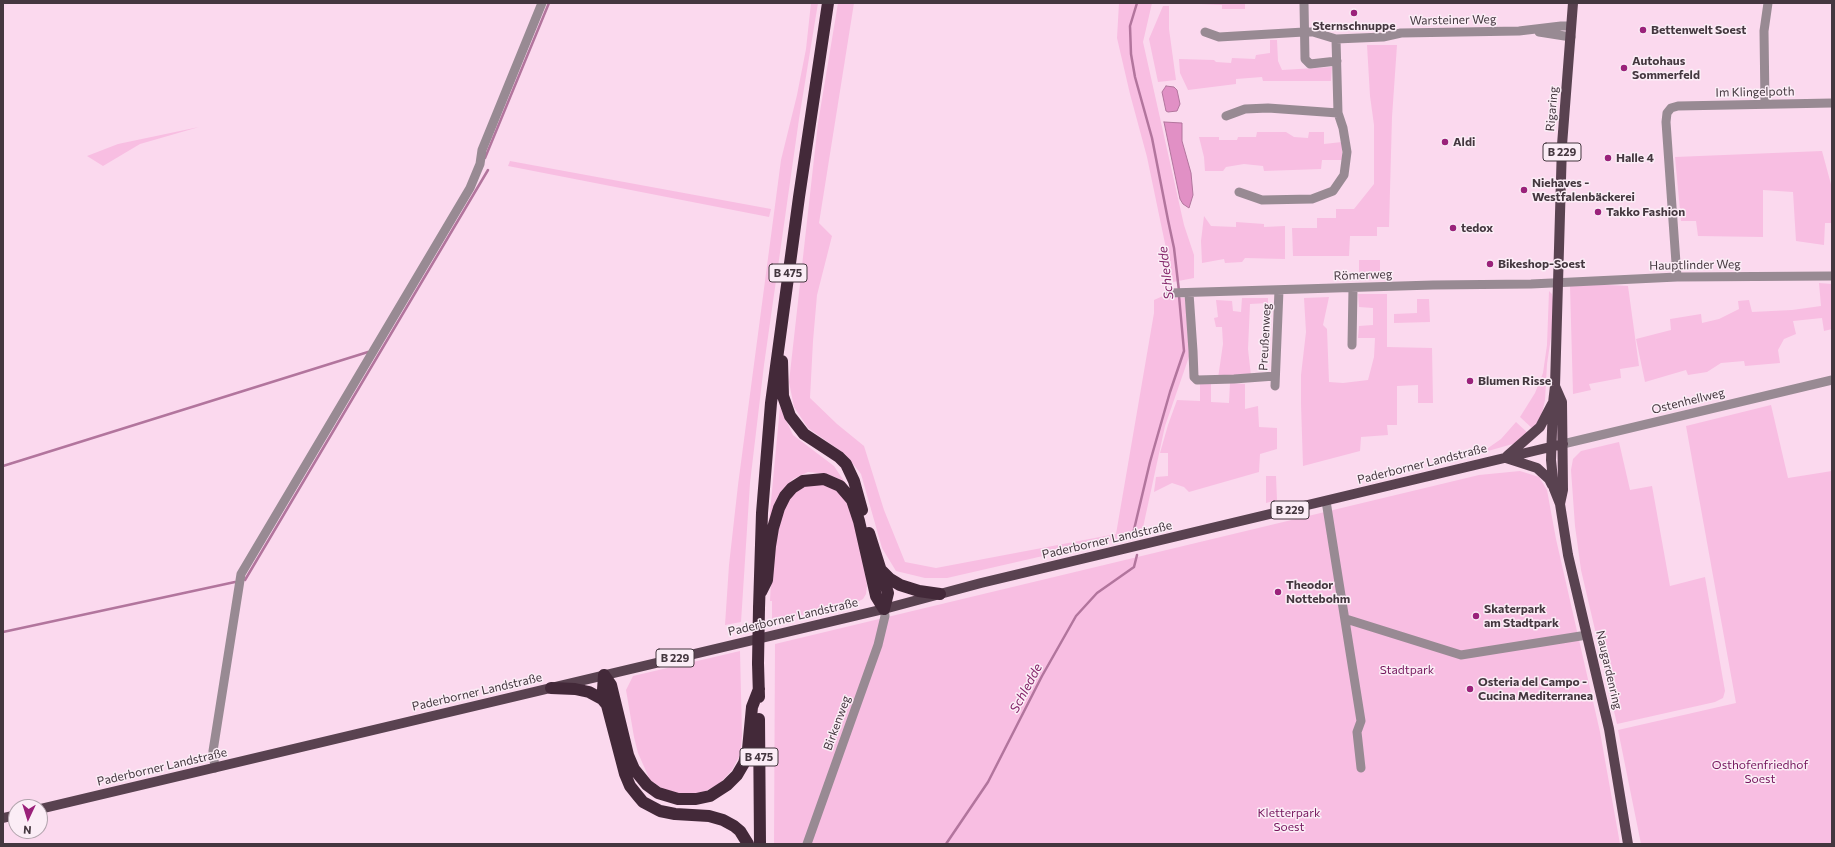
<!DOCTYPE html>
<html>
<head>
<meta charset="utf-8">
<style>
  body { margin:0 }
  #map { position:relative; width:1835px; height:847px; overflow:hidden; background:#fbd9ee; font-family:Commissioner,sans-serif }
  canvas { display:block }
  .frame { position:absolute; inset:0; border:4px solid #44373f; pointer-events:none }
  .north { position:absolute; left:8px; top:799px; width:40px; height:40px; box-sizing:border-box; background:#fbedf6; border:1px solid #b2a4ad; border-radius:50%; rotate:184deg; font-size:11px; font-weight:700; line-height:16px; text-align:center; color:#44373f }
  .north::after { content:''; display:block; margin:auto; width:14px; height:18px; background:#9a217a; clip-path:polygon(50% 0,100% 100%,50% 72%,0 100%) }
</style>
</head>
<body>
<div id="map">
<canvas width="1835" height="847"></canvas>
<div class="frame"></div>
<div class="north">N</div>
</div>
<script>
const c = document.querySelector('canvas').getContext('2d');
c.lineJoin = 'round';
function fillPath(path, color) { c.fillStyle = color; c.fill(path, 'evenodd'); }
const shape = rows => new Path2D(rows.map(r => 'M' + r).join(''));
function stroke(path, color, width, dash) { c.strokeStyle = color; c.lineWidth = width; c.lineCap = dash ? 'butt' : 'round'; c.setLineDash(dash || []); c.stroke(path); }
function label(font, color, halo, rows, align = 'center') {
  c.font = font + ' Commissioner,sans-serif'; c.lineWidth = 3; c.setLineDash([]); c.textBaseline = 'middle'; c.strokeStyle = halo; c.fillStyle = color; for (const [text, x, y, turn = 0] of rows) {
    c.save(); c.translate(x, y); c.rotate((+turn || 0) * Math.PI / 180); c.textAlign = isNaN(turn) ? turn : align; if (halo) c.strokeText(text, 0, 0); c.fillText(text, 0, 0); c.restore();
  }
}
const green = shape([
  [811,3,818,3,799,119,764,365,750,483,741,622,725,625,729,565,738,485,781,160,797,95,806,49],
  [838,3,854,3,819,223,832,236,817,295,813,341,810,398,837,424,864,446,884,510,905,562,936,568,1116,534,1154,313,1154,300,1163,296,1185,298,1191,351,1165,426,1142,532,1117,534,1117,539,947,578,925,578,896,571,882,548,861,474,845,454,808,428,794,407,789,382,818,123],
  [1119,3,1152,3,1143,42,1184,225,1194,255,1194,278,1173,282,1147,157,1130,94,1117,38],
  [1177,3,1298,3,1245,4,1245,9,1222,9,1222,5],
  [1163,6,1169,6,1169,29,1176,80,1158,82,1149,39],
  [1270,40,1277,40,1278,61,1282,70,1332,67,1331,81,1263,81,1262,77,1236,79,1236,84,1188,90,1180,73,1179,59,1214,60,1216,62,1231,63,1232,58,1255,59,1256,55,1270,53],
  [1367,45,1397,45,1392,117,1389,227,1377,227,1377,236,1350,236,1349,256,1293,256,1292,228,1317,228,1317,218,1336,218,1336,209,1354,209,1374,184,1374,125,1370,96],
  [199,127,140,144,103,166,87,156,118,144],
  [1257,132,1286,132,1294,137,1308,138,1309,132,1324,132,1324,144,1342,142,1342,160,1322,160,1321,169,1264,171,1263,166,1244,164,1226,167,1223,171,1205,171,1204,157,1199,137,1219,137,1219,140,1237,140,1238,137,1256,137],
  [1822,151,1832,188,1832,223,1825,223,1824,245,1796,241,1793,192,1763,190,1763,237,1698,236,1696,221,1681,221,1675,157],
  [510,161,771,209,769,217,508,166],
  [1204,216,1211,226,1236,227,1236,222,1264,224,1264,227,1285,226,1285,259,1245,258,1242,262,1225,263,1224,259,1202,263,1201,241],
  [1359,260,1380,260,1380,278,1359,279],
  [1819,283,1832,284,1832,329,1824,331,1822,318,1793,321,1796,334,1784,339,1778,350,1780,363,1745,366,1744,361,1721,363,1707,372,1688,375,1686,370,1645,382,1636,339,1671,330,1670,319,1701,314,1702,323,1719,319,1739,309,1738,301,1749,300,1752,312,1792,310,1821,306],
  [1588,284,1628,286,1639,366,1620,369,1621,378,1589,384,1591,390,1573,394,1570,286],
  [1549,291,1552,294,1553,301,1553,324,1547,364,1545,400,1541,418,1534,430,1520,417,1535,393,1543,373,1547,345],
  [1358,294,1387,294,1387,347,1432,348,1433,403,1418,403,1418,385,1397,386,1397,425,1387,425,1388,435,1361,437,1360,451,1303,466,1301,404,1301,375,1306,332,1304,298,1329,297,1323,325,1327,329,1329,382,1343,383,1368,380,1374,357,1375,338,1358,338,1359,326,1373,325,1373,308,1359,307],
  [1242,298,1268,298,1268,303,1250,304,1248,349,1251,376,1218,378,1223,344,1222,327,1216,327,1214,318,1218,317,1216,300,1232,301,1233,311,1241,312],
  [1417,299,1429,299,1430,322,1394,323,1394,314,1417,313],
  [1200,383,1211,384,1211,402,1229,403,1230,383,1245,384,1245,409,1258,406,1259,427,1277,428,1277,449,1260,454,1259,472,1189,492,1184,487,1172,483,1154,492,1156,477,1168,476,1168,453,1160,453,1168,425,1177,400,1200,401],
  [1771,405,1788,478,1832,471,1832,844,1641,844,1618,730,1736,703,1686,426],
  [780,407,793,435,834,466,848,487,839,479,828,474,808,472,793,479,778,496,769,522],
  [1516,422,1529,434,1516,443,1481,453,1501,439],
  [1619,442,1630,490,1652,486,1670,586,1705,577,1725,691,1723,698,1715,702,1617,724,1581,570,1575,526,1571,470,1573,459,1581,451],
  [1520,471,1539,477,1547,490,1556,539,1600,732,1620,844,774,844,775,644,1479,475],
  [1266,476,1276,476,1277,500,1266,503],
  [818,482,839,491,851,509,866,575,867,586,866,594,863,599,857,602,772,622,772,601,770,601,772,559,783,509,797,488],
  [740,651,742,736,740,755,732,770,720,783,702,793,684,794,666,791,650,780,638,753,634,737,626,690,633,676]
]);
const water = shape([
  [1166,86,1174,87,1177,90,1180,104,1177,111,1168,112,1166,111,1162,92,1166,86],
  [1164,122,1182,123,1182,141,1191,173,1193,195,1189,208,1183,204,1180,199,1164,122]
]);
const stream = shape([
  [1137,3,1130,26,1131,54,1135,77,1152,138,1168,220,1174,248,1179,291],
  [485,158,549,3],
  [3,466,368,352],
  [1132,538,1150,462,1170,392,1184,351,1179,296],
  [245,580,488,170],
  [3,632,235,582],
  [946,844,988,782,1042,676,1076,616,1097,593,1134,567,1137,555]
]);
const minor = shape([
  [1304,3,1305,59,1310,64,1337,61],
  [1205,32,1219,37,1304,32,1313,32,1336,39,1383,37,1401,33,1519,31,1561,26,1571,26],
  [1539,32,1571,37],
  [1765,104,1764,31,1768,3],
  [1226,116,1245,109,1268,108,1338,113],
  [1239,192,1262,200,1312,199,1333,191,1344,175,1347,152,1343,128,1338,113,1336,39],
  [1677,277,1666,122,1667,113,1671,108,1678,106,1832,103],
  [1170,293,1433,285,1531,284,1677,277,1832,276],
  [1189,293,1193,351,1194,377,1197,380,1234,379,1275,376],
  [1352,345,1353,288],
  [1275,386,1279,290],
  [1563,444,1832,380],
  [1326,501,1361,721,1357,732,1361,768],
  [1346,619,1461,655,1587,635],
  [215,768,213,751,241,574,470,188,480,164,482,150,542,3],
  [807,844,878,645,885,616,884,609]
]);
const major = shape([
  [1573,3,1562,145,1555,386,1553,403,1551,460,1554,489,1560,504,1568,555,1609,729,1628,844],
  [1555,386,1562,402,1563,490,1560,504],
  [1507,456,1540,427,1552,404],
  [1506,458,1537,468,1549,479,1552,485],
  [40,809,884,609,981,583,1563,444],
  [3,818,16,815]
]);
const highway = shape([
  [782,361,783,396,790,416,804,434,839,457,846,464,854,481,862,510],
  [869,533,888,593,884,609],
  [881,570,890,579,900,585,919,591,940,594],
  [761,592,767,580,770,546,773,528,779,508,785,496,792,488,803,481,824,479,840,486,852,500,859,521,876,596,884,609],
  [759,608,762,513,771,403,799,197,828,3],
  [758,663,759,697],
  [604,675,611,685,628,755,634,769,647,785,658,793,678,799,696,799,710,796,727,785,737,775,744,763,748,749,752,707,759,689],
  [604,675,603,690,625,774,630,786,638,796,643,802,660,811,675,814,709,816,723,820,734,826,740,831,748,844],
  [551,688,575,689,589,692,602,699,607,705],
  [759,719,760,844]
]);
const highwayBridge = shape([
  [758,663,759,608]
]);
const markers = [
  [1354,13,4,"#9a217a"],
  [1643,30,4,"#9a217a"],
  [1624,68,4,"#9a217a"],
  [1445,142,4,"#9a217a"],
  [1608,158,4,"#9a217a"],
  [1524,190,4,"#9a217a"],
  [1598,212,4,"#9a217a"],
  [1453,228,4,"#9a217a"],
  [1490,264,4,"#9a217a"],
  [1470,381,4,"#9a217a"],
  [1278,592,4,"#9a217a"],
  [1476,616,4,"#9a217a"],
  [1470,689,4,"#9a217a"]
];
const shields = [
  [1562,152,38],
  [788,273,38],
  [1290,510,38],
  [675,658,38],
  [759,757,38]
];
const shieldNames = [
  ["B 229",1562,152],
  ["B 475",788,273],
  ["B 229",1290,510],
  ["B 229",675,658],
  ["B 475",759,757]
];
const streetNames = [
  ["Warsteiner Weg",1453,20,-1],
  ["Im Klingelpoth",1755,92,-1],
  ["Rigaring",1552,109,-85],
  ["Hauptlinder Weg",1695,265,-1],
  ["Römerweg",1363,275,-2],
  ["Preußenweg",1265,337,-87],
  ["Ostenhellweg",1688,401,-14],
  ["Paderborner Landstraße",1422,464,-14],
  ["Paderborner Landstraße",1107,540,-13],
  ["Paderborner Landstraße",793,617,-13],
  ["Naugardenring",1609,670,77],
  ["Paderborner Landstraße",477,692,-13],
  ["Birkenweg",837,723,-70],
  ["Paderborner Landstraße",162,767,-13]
];
const poiNames = [
  ["Sternschnuppe",1354,26,"center"],
  ["Bettenwelt Soest",1651,30],
  ["Autohaus",1632,61],
  ["Sommerfeld",1632,75],
  ["Aldi",1453,142],
  ["Halle 4",1616,158],
  ["Niehaves -",1532,183],
  ["Westfalenbäckerei",1532,197],
  ["Takko Fashion",1606,212],
  ["tedox",1461,228],
  ["Bikeshop-Soest",1498,264],
  ["Blumen Risse",1478,381],
  ["Theodor",1286,585],
  ["Nottebohm",1286,599],
  ["Skaterpark",1484,609],
  ["am Stadtpark",1484,623],
  ["Osteria del Campo -",1478,682],
  ["Cucina Mediterranea",1478,696]
];
const parkNames = [
  ["Stadtpark",1407,670],
  ["Osthofenfriedhof",1760,765],
  ["Soest",1760,779],
  ["Kletterpark",1289,813],
  ["Soest",1289,827]
];
const waterNames = [
  ["Schledde",1166,273,-97],
  ["Schledde",1026,688,-62]
];
fillPath(green, '#f8bee2');
fillPath(water, '#e190c5');
stroke(water, '#b2759d', 1);
stroke(stream, '#b2759d', 2.5);
stroke(minor, '#988a93', 9);
stroke(major, '#594250', 10);
stroke(highway, '#432939', 12);
stroke(highwayBridge, '#432939', 12);
for (const [x, y, r, color] of markers) { const dot = new Path2D(); dot.arc(x, y, r, 0, 2 * Math.PI); c.fillStyle = color; c.fill(dot); stroke(dot, '#fbedf6', 1.5); }
for (const [x, y, w] of shields) { const box = new Path2D(); box.roundRect(x - w / 2, y - 9, w, 18, 3); c.fillStyle = '#fbedf6'; c.fill(box); stroke(box, '#44373f', 1); }
label('bold 11px', '#44373f', null, shieldNames);
label('12px', '#44373f', '#fbedf6', streetNames);
label('bold 12px', '#44373f', '#fbedf6', poiNames, 'left');
label('12px', '#74155c', '#fbedf6', parkNames);
label('italic 13px', '#85276b', '#fbedf6', waterNames);
</script>
</body>
</html>
